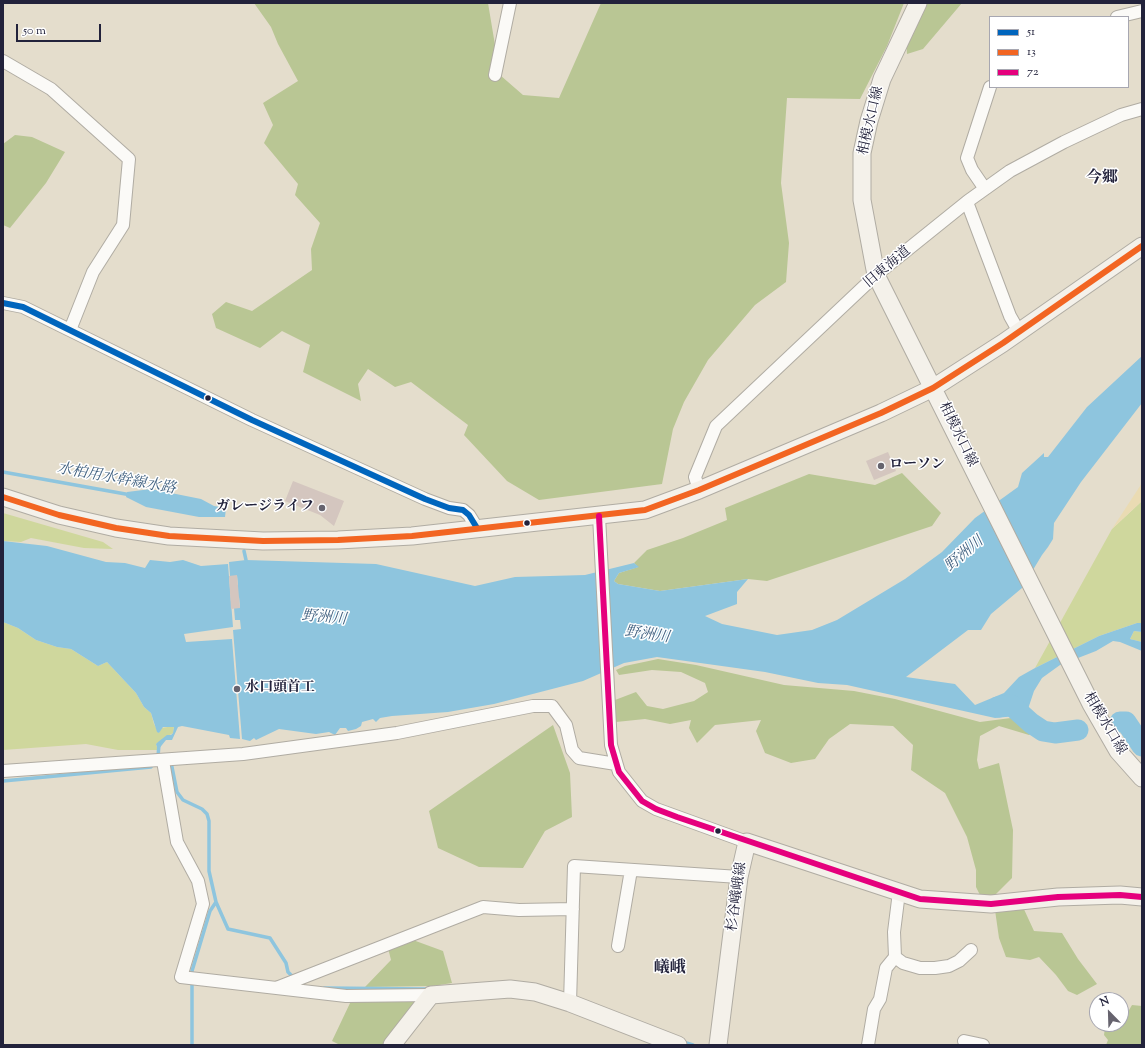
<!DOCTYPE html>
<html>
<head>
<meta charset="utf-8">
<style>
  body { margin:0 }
  #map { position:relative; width:1145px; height:1048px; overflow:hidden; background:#e4ddcc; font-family:"Sorts Mill Goudy",serif }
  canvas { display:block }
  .frame { position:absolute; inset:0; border:4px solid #22223b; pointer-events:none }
  .legend { position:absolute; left:989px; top:16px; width:140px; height:72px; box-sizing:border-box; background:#fff; border:1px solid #a7a7b1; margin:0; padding:5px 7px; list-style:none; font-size:12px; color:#22223b }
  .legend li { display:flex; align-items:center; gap:8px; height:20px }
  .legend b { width:20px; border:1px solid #a7a7b1 }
  .north { position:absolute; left:1089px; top:992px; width:40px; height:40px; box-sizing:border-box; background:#fff; border:1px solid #a7a7b1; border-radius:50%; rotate:337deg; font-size:11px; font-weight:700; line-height:16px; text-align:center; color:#22223b }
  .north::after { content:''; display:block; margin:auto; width:14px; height:18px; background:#66636e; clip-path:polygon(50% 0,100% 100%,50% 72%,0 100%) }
  .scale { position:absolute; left:16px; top:24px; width:85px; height:18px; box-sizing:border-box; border:2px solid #22223b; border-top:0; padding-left:5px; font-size:12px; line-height:14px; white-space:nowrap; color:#22223b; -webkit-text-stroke:3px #fff; paint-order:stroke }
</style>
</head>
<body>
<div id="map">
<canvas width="1145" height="1048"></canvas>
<div class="frame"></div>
<ul class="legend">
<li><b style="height:5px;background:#0065bd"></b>51</li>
<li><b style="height:5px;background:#f26522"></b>13</li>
<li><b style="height:5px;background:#e5007d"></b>72</li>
</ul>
<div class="north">N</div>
<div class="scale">50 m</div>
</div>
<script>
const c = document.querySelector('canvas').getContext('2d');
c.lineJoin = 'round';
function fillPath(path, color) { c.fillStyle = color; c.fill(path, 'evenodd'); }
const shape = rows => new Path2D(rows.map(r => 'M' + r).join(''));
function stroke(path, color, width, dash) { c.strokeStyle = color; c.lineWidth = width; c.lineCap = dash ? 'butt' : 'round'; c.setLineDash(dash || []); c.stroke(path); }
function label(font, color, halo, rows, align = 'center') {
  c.font = font + ' "Sorts Mill Goudy","Noto Serif JP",serif'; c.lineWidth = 3; c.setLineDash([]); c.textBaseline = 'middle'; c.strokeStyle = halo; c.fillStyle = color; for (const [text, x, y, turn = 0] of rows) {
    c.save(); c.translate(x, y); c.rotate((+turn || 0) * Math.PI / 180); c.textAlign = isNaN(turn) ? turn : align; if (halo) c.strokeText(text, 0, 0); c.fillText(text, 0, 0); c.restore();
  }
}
const green = shape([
  [1142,501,1142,623,1137,623,1099,636,1035,668,1112,529],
  [3,513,103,542,113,549,84,548,31,538,21,542,3,541],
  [3,622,18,628,36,640,57,647,71,649,98,666,107,662,136,693,144,707,151,713,154,724,159,733,161,728,174,726,173,733,156,744,158,750,118,750,86,744,3,750],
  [1134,631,1142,632,1142,642,1130,639]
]);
const forest = shape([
  [254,3,488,3,500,75,523,95,559,98,601,3,904,3,887,46,860,99,787,98,781,183,789,243,786,282,755,305,708,360,684,402,673,429,662,484,539,500,507,481,464,435,468,425,411,382,395,387,368,369,358,384,361,401,303,372,310,345,282,331,260,348,216,328,212,314,226,302,252,311,312,270,311,249,320,223,295,195,298,184,264,143,273,125,263,103,298,81,278,44,271,27],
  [924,3,962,3,923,49,907,54,906,40],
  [15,135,32,137,65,152,46,183,10,228,3,225,3,144],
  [902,473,941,513,932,526,767,581,748,579,660,591,618,584,614,581,619,573,638,567,634,563,647,550,683,538,727,520,725,508,809,474,875,485],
  [658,659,696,665,784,685,854,691,895,699,980,722,1034,715,1043,725,1029,735,999,726,980,736,977,760,979,769,999,763,1013,830,1012,878,992,898,981,897,976,887,976,870,967,837,945,793,911,770,913,745,893,726,850,724,829,739,815,759,791,763,765,753,756,731,761,720,715,725,697,743,689,728,691,720,670,724,645,719,616,722,615,700,636,692,647,706,663,709,694,701,708,692,705,683,681,672,652,670,619,675,616,670,625,666],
  [553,725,570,773,572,817,545,831,523,868,479,867,438,848,429,811],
  [1022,905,1034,931,1062,933,1078,959,1097,984,1077,995,1068,991,1056,975,1039,957,1030,960,1006,957,999,938,995,910],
  [413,940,443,951,452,983,433,986,365,987,391,960,388,948],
  [351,1001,418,1001,386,1045,340,1045,332,1041],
  [1132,1005,1142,1006,1142,1045,1106,1045,1108,1040,1104,1035,1105,1028,1118,1029]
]);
const sand = shape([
  [1142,483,1142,501,1112,529]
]);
const water = shape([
  [1142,356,1142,403,1081,482,1054,523,1053,539,1048,547,1042,555,1022,588,991,614,981,630,968,630,906,677,955,684,975,705,1004,693,1019,677,1035,668,1099,636,1137,623,1142,623,1142,632,1134,631,1130,639,1142,642,1142,651,1120,642,1113,641,1096,651,1060,665,1042,678,1034,691,1026,715,995,718,847,685,818,683,765,672,657,657,624,663,583,681,494,704,448,712,392,716,380,718,376,722,373,719,362,722,361,726,356,729,348,731,346,728,340,728,335,735,329,732,316,734,279,729,256,740,254,738,250,741,242,739,233,630,241,629,240,620,235,620,234,608,240,608,239,597,233,597,238,585,237,576,230,576,229,562,246,560,376,564,475,586,515,577,585,575,634,563,639,567,619,573,614,581,618,584,660,591,748,579,737,592,737,604,705,616,722,624,777,635,812,630,837,620,905,579,942,552,975,518,1018,487,1022,473,1044,453,1044,457,1048,457,1087,407],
  [151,489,201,499,214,506,226,508,225,517,199,517,146,507,126,497,127,492],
  [3,541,47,546,106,562,125,563,145,568,150,560,170,562,183,560,201,566,228,564,233,627,184,634,186,642,232,639,240,739,230,738,229,735,182,726,178,727,172,740,166,740,158,750,156,744,158,742,167,735,171,735,173,733,174,727,163,727,159,733,157,732,151,713,144,707,136,693,107,662,98,666,71,649,57,647,36,640,18,628,3,622]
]);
const stream = shape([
  [3,472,131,495],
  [244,551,246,560],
  [158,757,159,744],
  [171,762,177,792,183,800,202,809,207,814,209,821,209,871,216,902,210,911,192,971,192,1045],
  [3,781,151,767,154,763],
  [216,902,228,929,270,938,286,963,288,972,294,978],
  [324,988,426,989],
  [683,1042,693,1045]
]);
const river = shape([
  [998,707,1011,705,1031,723,1043,731,1055,733,1078,730],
  [1120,722,1126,722,1142,746]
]);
const building = shape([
  [888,452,896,471,874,480,866,461],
  [293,481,344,501,334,526,320,515,285,501],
  [237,575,240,608,231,609,229,576]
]);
const minor = shape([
  [1117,17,1142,11],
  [3,61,51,89,129,159,123,225,93,272,70,330],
  [495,75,510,3],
  [985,189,972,170,967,158,990,87],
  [967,202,1010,316,1019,332],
  [3,303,23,307,252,420,425,499,449,508,463,510,469,515,477,528],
  [699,490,695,477,716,426,876,275,968,201,1010,171,1064,142,1121,115,1142,109],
  [599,516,611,745,619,772,642,801,656,809,747,842],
  [163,761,177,842,198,881,203,904,181,977,346,996,431,995],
  [3,771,243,754,397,733,533,706,552,706,566,725,572,750,579,758,616,764],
  [618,946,631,870],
  [895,957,903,963,920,968,935,968,949,966,959,961,971,950],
  [276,988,483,907,519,910,573,909],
  [570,1003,574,866,739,877],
  [964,1041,983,1045],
  [868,1045,874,1009,880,999,886,968,895,957,894,932,899,892]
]);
const secondary = shape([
  [918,3,882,79,869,121,862,153,862,200,876,275,1091,704,1118,751,1142,778],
  [3,497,59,515,116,528,169,536,263,541,338,540,412,536,645,510,699,490,881,413,933,388,1003,343,1142,246],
  [392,1045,431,995,510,989,535,992,570,1003,678,1045],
  [718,1045,739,877,747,842,920,899,991,904,1058,897,1120,895,1142,897]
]);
const bus1 = shape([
  [3,303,23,307,252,420,425,499,449,508,463,510,469,515,477,528]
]);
const bus2 = shape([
  [3,497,59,515,116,528,169,536,263,541,338,540,412,536,645,510,699,490,881,413,933,388,1003,343,1142,246]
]);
const bus3 = shape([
  [599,516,611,745,619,772,642,801,656,809,677,817,920,899,991,904,1058,897,1120,895,1142,897]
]);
const markers = [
  [208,398,3.5,"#22223b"],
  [881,466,4,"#66636e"],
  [322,508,4,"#66636e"],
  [527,523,3.5,"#22223b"],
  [237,689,4,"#66636e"],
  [718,831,3.5,"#22223b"]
];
const streetNames = [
  ["相模水口線",872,121,-77],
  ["旧東海道",888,268,-40],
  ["相模水口線",957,435,64],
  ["相模水口線",1104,724,59],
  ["杉谷嶬峨線",738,897,-82]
];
const poiNames = [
  ["ローソン",889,466],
  ["ガレージライフ",314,508,"right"],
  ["水口頭首工",245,689]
];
const waterNames = [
  ["水柏用水幹線水路",116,480,10],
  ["野洲川",965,555,-40],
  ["野洲川",324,619,5],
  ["野洲川",647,636,8]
];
const quarterNames = [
  ["今郷",1102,179],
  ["嶬峨",670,969]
];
fillPath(green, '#cfd79d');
fillPath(forest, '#b9c694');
fillPath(sand, '#eadbb3');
fillPath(water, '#8ec5de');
stroke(stream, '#8ec5de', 3.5);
stroke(river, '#8ec5de', 21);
fillPath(building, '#d4c6bf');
stroke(minor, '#b0aca3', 14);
stroke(secondary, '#b0aca3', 19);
stroke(minor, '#fbfaf7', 12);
stroke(secondary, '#f4f1ea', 17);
stroke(bus1, '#0065bd', 6);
stroke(bus2, '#f26522', 6);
stroke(bus3, '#e5007d', 6);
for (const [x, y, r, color] of markers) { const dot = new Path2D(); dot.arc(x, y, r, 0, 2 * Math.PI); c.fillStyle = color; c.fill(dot); stroke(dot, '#fff', 1.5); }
label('14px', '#22223b', '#fff', streetNames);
label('bold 14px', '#22223b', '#fff', poiNames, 'left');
label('italic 15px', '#3e5f7f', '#fff', waterNames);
label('bold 16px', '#22223b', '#fff', quarterNames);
</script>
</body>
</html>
